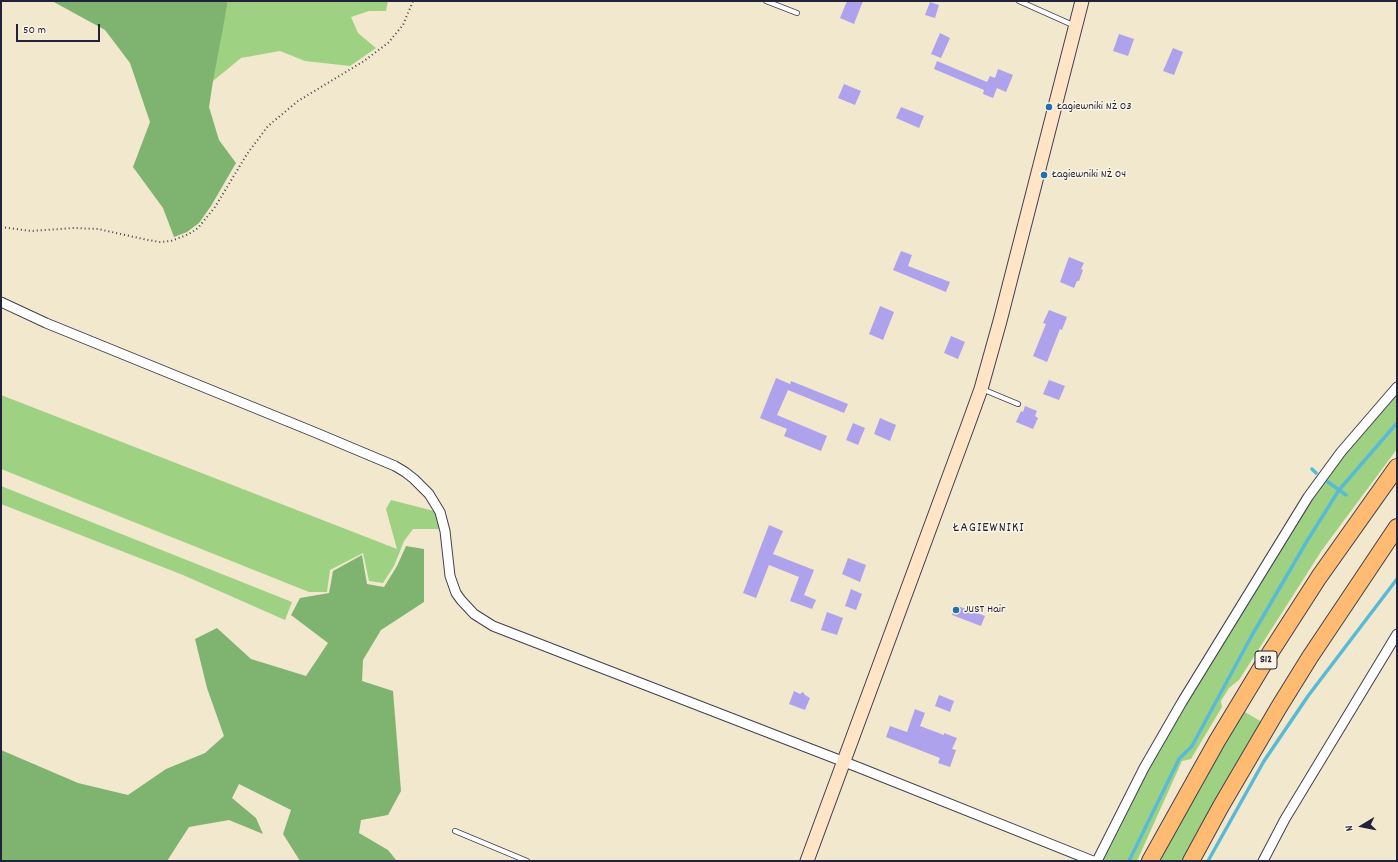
<!DOCTYPE html>
<html>
<head>
<meta charset="utf-8">
<style>
  body { margin:0 }
  #map { position:relative; width:1398px; height:862px; overflow:hidden; background:#f2e8cd; font-family:Dekko,sans-serif }
  canvas { display:block }
  .frame { position:absolute; inset:0; border:2px solid #22223b; pointer-events:none }
  .north { position:absolute; left:1342px; top:806px; width:40px; height:40px; -webkit-text-stroke:3px #fcf5e5; paint-order:stroke; rotate:260deg; font-size:11px; font-weight:700; line-height:16px; text-align:center; color:#22223b }
  .north::after { content:''; display:block; margin:auto; width:14px; height:18px; background:#22223b; clip-path:polygon(50% 0,100% 100%,50% 72%,0 100%) }
  .scale { position:absolute; left:16px; top:24px; width:84px; height:18px; box-sizing:border-box; border:2px solid #22223b; border-top:0; padding-left:5px; font-size:12px; line-height:14px; white-space:nowrap; color:#22223b; -webkit-text-stroke:3px #fcf5e5; paint-order:stroke }
</style>
</head>
<body>
<div id="map">
<canvas width="1398" height="862"></canvas>
<div class="frame"></div>
<div class="north">N</div>
<div class="scale">50 m</div>
</div>
<script>
const c = document.querySelector('canvas').getContext('2d');
c.lineJoin = 'round';
function fillPath(path, color) { c.fillStyle = color; c.fill(path, 'evenodd'); }
const shape = rows => new Path2D(rows.map(r => 'M' + r).join(''));
function stroke(path, color, width, dash) { c.strokeStyle = color; c.lineWidth = width; c.lineCap = dash ? 'butt' : 'round'; c.setLineDash(dash || []); c.stroke(path); }
function label(font, color, halo, rows, align = 'center') {
  c.font = font + ' Dekko,sans-serif'; c.lineWidth = 3; c.setLineDash([]); c.textBaseline = 'middle'; c.strokeStyle = halo; c.fillStyle = color; for (const [text, x, y, turn = 0] of rows) {
    c.save(); c.translate(x, y); c.rotate((+turn || 0) * Math.PI / 180); c.textAlign = isNaN(turn) ? turn : align; if (halo) c.strokeText(text, 0, 0); c.fillText(text, 0, 0); c.restore();
  }
}
const green = shape([
  [228,1,388,1,386,11,369,11,351,17,358,33,376,48,350,66,305,61,280,51,241,58,213,81,146,110,135,75,222,30],
  [1,395,397,549,386,509,391,500,438,512,440,529,413,529,404,541,394,566,383,583,369,581,363,553,330,570,327,592,309,592,1,469],
  [1397,395,1397,449,1322,550,1239,680,1229,688,1221,701,1222,707,1191,759,1182,761,1137,861,1102,861,1145,775,1188,700,1312,499,1328,474],
  [1,486,292,602,285,620,183,575,1,504],
  [1243,711,1262,722,1183,861,1159,861]
]);
const forest = shape([
  [52,1,228,1,213,81,209,107,219,140,236,163,211,206,199,223,187,232,174,237,163,208,133,167,150,122,130,63,105,30],
  [406,546,424,549,424,602,381,630,363,660,362,681,393,691,401,791,388,815,361,820,359,833,388,850,397,861,300,861,283,834,291,810,239,784,232,798,256,818,263,834,229,820,189,827,167,861,1,861,1,750,78,783,128,795,166,769,205,753,224,736,207,688,195,639,217,628,251,659,306,676,328,643,291,615,300,598,329,593,333,571,362,555,367,584,384,587,397,566]
]);
const stream = shape([
  [1312,469,1316,473],
  [1328,482,1346,495],
  [1129,861,1179,759,1192,746,1251,637,1307,541,1339,490,1397,423],
  [1208,861,1264,761,1308,696,1397,579]
]);
const building = shape([
  [847,1,863,1,854,24,840,18],
  [930,2,939,5,935,18,925,15],
  [940,33,950,38,941,58,931,54],
  [1119,34,1134,39,1128,56,1113,51],
  [1173,48,1183,52,1174,75,1163,71],
  [937,61,987,82,990,76,995,78,998,69,1013,75,1006,92,997,88,993,98,983,94,984,90,934,69],
  [844,84,861,91,855,105,838,98],
  [901,107,924,116,919,128,896,118],
  [901,251,912,255,908,266,950,282,946,292,893,270],
  [1069,257,1084,263,1081,269,1083,270,1079,281,1077,281,1074,288,1060,282],
  [880,306,894,312,883,340,869,334],
  [1049,310,1067,317,1062,330,1060,329,1047,362,1033,356,1046,324,1043,323],
  [951,336,965,342,958,359,944,353],
  [776,378,790,384,790,385,791,381,848,404,844,413,788,390,777,415,827,436,821,451,784,436,787,429,760,418],
  [1049,380,1065,386,1059,400,1043,394],
  [1025,406,1037,411,1035,416,1038,418,1033,429,1016,422,1021,411,1023,412],
  [880,418,896,425,890,441,874,434],
  [853,423,865,428,858,445,846,440],
  [769,525,783,531,773,554,814,570,804,595,816,600,812,609,790,601,799,577,769,565,756,598,743,593],
  [848,558,866,565,860,582,842,574],
  [851,589,862,594,856,610,845,606],
  [955,605,985,616,981,626,952,615],
  [827,612,843,618,837,635,821,630],
  [794,691,800,694,803,692,805,695,810,698,805,710,789,704],
  [939,695,954,701,950,712,935,706],
  [915,709,925,713,920,726,944,735,944,733,957,738,952,749,956,750,950,767,938,763,940,758,886,737,890,726,907,732]
]);
const path = shape([
  [1,227,31,231,74,228,98,229,148,240,160,242,171,241,189,234,198,228,215,207,247,154,268,126,298,101,364,61,388,43,403,25,413,1]
]);
const lane = shape([
  [766,1,797,13],
  [1019,1,1075,26],
  [982,389,1018,404],
  [455,831,527,861]
]);
const street = shape([
  [1,302,46,323,314,432,395,466,405,472,414,479,429,494,440,512,445,531,450,576,456,593,461,600,474,614,493,626,860,768,1093,861],
  [1097,861,1144,768,1182,702,1308,497,1341,452,1397,387],
  [1263,861,1285,819,1397,634]
]);
const secondary = shape([
  [807,861,968,425,981,389,1000,321,1082,1]
]);
const highway = shape([
  [1150,861,1217,741,1272,650,1319,577,1397,467],
  [1191,861,1221,806,1279,707,1310,657,1397,527]
]);
const markers = [
  [1049,107,4,"#1f6fb2"],
  [1044,175,4,"#1f6fb2"],
  [956,610,4,"#1f6fb2"]
];
const shields = [
  [1266,660,22]
];
const shieldNames = [
  ["S12",1266,660]
];
const poiNames = [
  ["Łagiewniki NŻ 03",1057,107],
  ["Łagiewniki NŻ 04",1052,175],
  ["JUST Hair",964,610]
];
const quarterNames = [
  ["ŁAGIEWNIKI",989,529]
];
fillPath(green, '#9ed282');
fillPath(forest, '#7eb470');
stroke(stream, '#59bad7', 3.5);
fillPath(building, '#aea2ec');
stroke(lane, '#414051', 6);
stroke(street, '#414051', 11);
stroke(secondary, '#414051', 15);
stroke(highway, '#414051', 18);
stroke(path, '#414051', 2, [1, 3]);
stroke(lane, '#fff', 4.5);
stroke(street, '#fff', 9);
stroke(secondary, '#ffe4c6', 13);
stroke(highway, '#ffbb71', 16);
for (const [x, y, r, color] of markers) { const dot = new Path2D(); dot.arc(x, y, r, 0, 2 * Math.PI); c.fillStyle = color; c.fill(dot); stroke(dot, '#fcf5e5', 1.5); }
for (const [x, y, w] of shields) { const box = new Path2D(); box.roundRect(x - w / 2, y - 9, w, 18, 3); c.fillStyle = '#fcf5e5'; c.fill(box); stroke(box, '#22223b', 1); }
label('bold 11px', '#22223b', null, shieldNames);
label('12px', '#22223b', '#fcf5e5', poiNames, 'left');
c.letterSpacing = '1px';
label('14px', '#22223b', '#fcf5e5', quarterNames);
c.letterSpacing = '0px';
</script>
</body>
</html>
